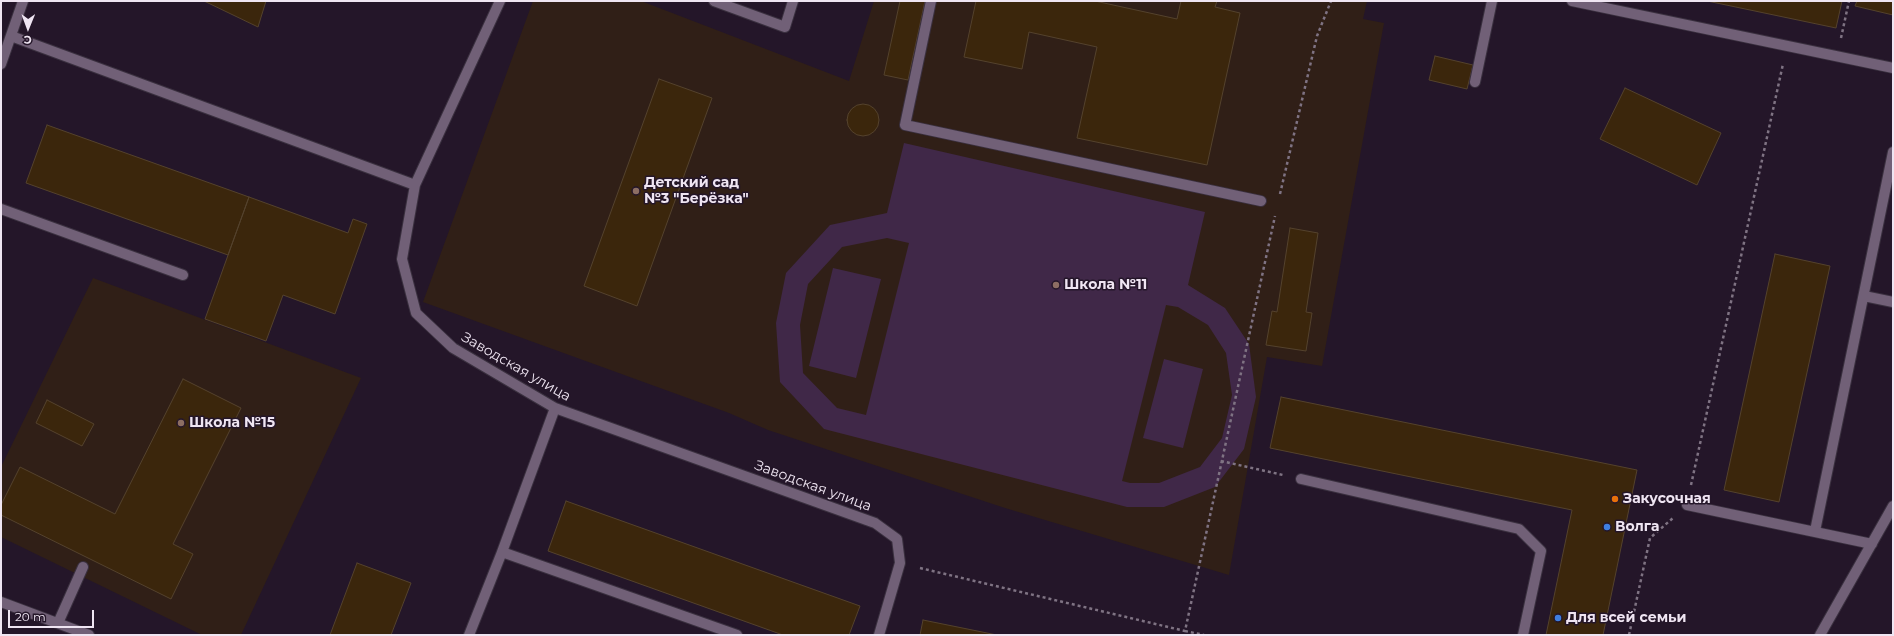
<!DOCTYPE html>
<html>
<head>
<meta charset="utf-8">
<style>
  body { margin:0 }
  #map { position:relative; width:1894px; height:636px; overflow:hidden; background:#241629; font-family:Montserrat,sans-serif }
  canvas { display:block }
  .frame { position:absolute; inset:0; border:2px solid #efe5f2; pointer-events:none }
  .north { position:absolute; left:8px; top:8px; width:40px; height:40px; -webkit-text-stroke:3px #241629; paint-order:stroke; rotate:181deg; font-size:11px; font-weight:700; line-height:16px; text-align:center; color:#efe5f2 }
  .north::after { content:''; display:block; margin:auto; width:14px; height:18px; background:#efe5f2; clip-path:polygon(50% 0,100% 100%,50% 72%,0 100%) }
  .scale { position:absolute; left:8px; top:610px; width:86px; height:18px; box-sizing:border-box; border:2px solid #efe5f2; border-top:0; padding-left:5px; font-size:12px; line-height:14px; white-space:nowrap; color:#efe5f2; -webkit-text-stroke:3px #241629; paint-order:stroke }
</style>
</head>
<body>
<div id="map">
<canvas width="1894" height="636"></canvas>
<div class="frame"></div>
<div class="north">С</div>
<div class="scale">20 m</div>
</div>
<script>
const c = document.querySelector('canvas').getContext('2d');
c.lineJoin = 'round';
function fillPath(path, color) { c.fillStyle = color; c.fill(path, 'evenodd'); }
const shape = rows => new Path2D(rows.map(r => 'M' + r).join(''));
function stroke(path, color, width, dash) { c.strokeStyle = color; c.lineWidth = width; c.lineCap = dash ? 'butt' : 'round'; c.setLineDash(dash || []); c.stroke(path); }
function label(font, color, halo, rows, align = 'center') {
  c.font = font + ' Montserrat,sans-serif'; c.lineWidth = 3; c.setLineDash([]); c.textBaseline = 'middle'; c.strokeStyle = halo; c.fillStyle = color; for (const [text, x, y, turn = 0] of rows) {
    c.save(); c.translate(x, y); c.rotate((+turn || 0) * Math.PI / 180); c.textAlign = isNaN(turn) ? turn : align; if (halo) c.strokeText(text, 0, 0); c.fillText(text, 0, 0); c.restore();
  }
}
const education = shape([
  [533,1,641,1,849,81,874,1,1367,1,1363,19,1384,23,1322,366,1267,357,1229,575,1005,508,768,430,729,413,423,302],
  [93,278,361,378,241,635,202,635,1,537,1,467]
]);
const green = shape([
  [904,143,1205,212,1188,285,1225,308,1249,344,1256,397,1244,449,1215,487,1164,507,1127,507,824,429,780,382,776,323,786,273,830,225,887,213],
  [887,238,909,243,866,415,837,408,803,373,800,325,808,284,842,247],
  [1166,305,1178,307,1208,325,1226,353,1232,395,1222,438,1200,467,1159,483,1130,483,1122,481],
  [833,268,881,279,856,378,809,366],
  [1164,359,1203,369,1183,448,1143,438]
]);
const building = shape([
  [204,1,266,1,258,27,204,1],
  [900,1,925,1,908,80,884,75,900,1],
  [976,1,1095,1,1177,19,1181,1,1217,1,1215,7,1240,13,1207,165,1077,138,1097,47,1029,32,1022,69,964,57,976,1],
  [1707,1,1842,1,1836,28,1707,1],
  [1857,1,1893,1,1893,15,1855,6,1857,1],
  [1435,56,1473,65,1467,89,1429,80,1435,56],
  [659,79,712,98,637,306,584,286,659,79],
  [1625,88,1721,133,1697,185,1600,139,1625,88],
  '847 120a16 16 0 1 1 32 0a16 16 0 1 1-32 0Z',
  [47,125,249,197,228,255,26,183,47,125],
  [249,197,348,233,353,219,367,224,335,314,283,295,266,341,205,319,249,197],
  [1290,228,1318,233,1306,312,1312,313,1306,351,1266,345,1272,311,1277,312,1290,228],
  [1775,254,1830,266,1779,502,1724,490,1775,254],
  [183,379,241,408,173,544,193,554,171,599,1,515,1,505,20,467,115,514,183,379],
  [1281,397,1637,470,1603,635,1546,635,1572,510,1270,448,1281,397],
  [47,400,94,424,82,446,36,423,47,400],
  [566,501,860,606,849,635,783,635,548,551,566,501],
  [357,563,411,583,391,635,330,635,357,563],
  [923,620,997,635,920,635,923,620]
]);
const path = shape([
  [1841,38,1849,1],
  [1280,194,1317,36,1331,1],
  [1221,461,1283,475],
  [1691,485,1783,64],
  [920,568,1185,631,1275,216],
  [1185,631,1204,635],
  [1629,635,1650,538,1673,518]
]);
const minor = shape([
  [500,1,415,185,402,259,416,313,453,348,555,408,875,523,897,539,900,563,879,635],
  [714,1,785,27,793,1],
  [931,1,905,125,1261,201],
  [1572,1,1893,68],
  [11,36,415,185],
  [1,64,23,1],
  [1475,82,1492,1],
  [1,209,183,275],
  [1864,296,1893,302],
  [1301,479,1519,529,1541,551,1523,635],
  [1687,505,1872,544],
  [1815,531,1893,152],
  [502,552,737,635],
  [1,602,89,635],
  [58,623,83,567],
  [469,635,502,552,555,408],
  [1820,635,1893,506]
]);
const markers = [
  [636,191,4,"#8d6e63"],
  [1056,285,4,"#8d6e63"],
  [181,423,4,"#8d6e63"],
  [1615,499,4,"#e8710a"],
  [1607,527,4,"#3f7fe0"],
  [1558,618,4,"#3f7fe0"]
];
const poiNames = [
  ["Детский сад",644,183],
  ["№3 \"Берёзка\"",644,199],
  ["Школа №11",1064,285],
  ["Школа №15",189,423],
  ["Закусочная",1623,499],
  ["Волга",1615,527],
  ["Для всей семьи",1566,618]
];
const streetNames = [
  ["Заводская улица",516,367,30],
  ["Заводская улица",813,486,20]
];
fillPath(education, '#301f17');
fillPath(green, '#402848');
fillPath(building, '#3b260c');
stroke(building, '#54422d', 1);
stroke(minor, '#3a303f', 12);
stroke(path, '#7f7383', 2.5, [3, 3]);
stroke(minor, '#716077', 10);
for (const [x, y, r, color] of markers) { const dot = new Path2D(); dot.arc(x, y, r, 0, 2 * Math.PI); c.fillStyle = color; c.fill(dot); stroke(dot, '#241629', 1.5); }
label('bold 14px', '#efe5f2', '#241629', poiNames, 'left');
label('14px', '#efe5f2', '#241629', streetNames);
</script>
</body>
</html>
